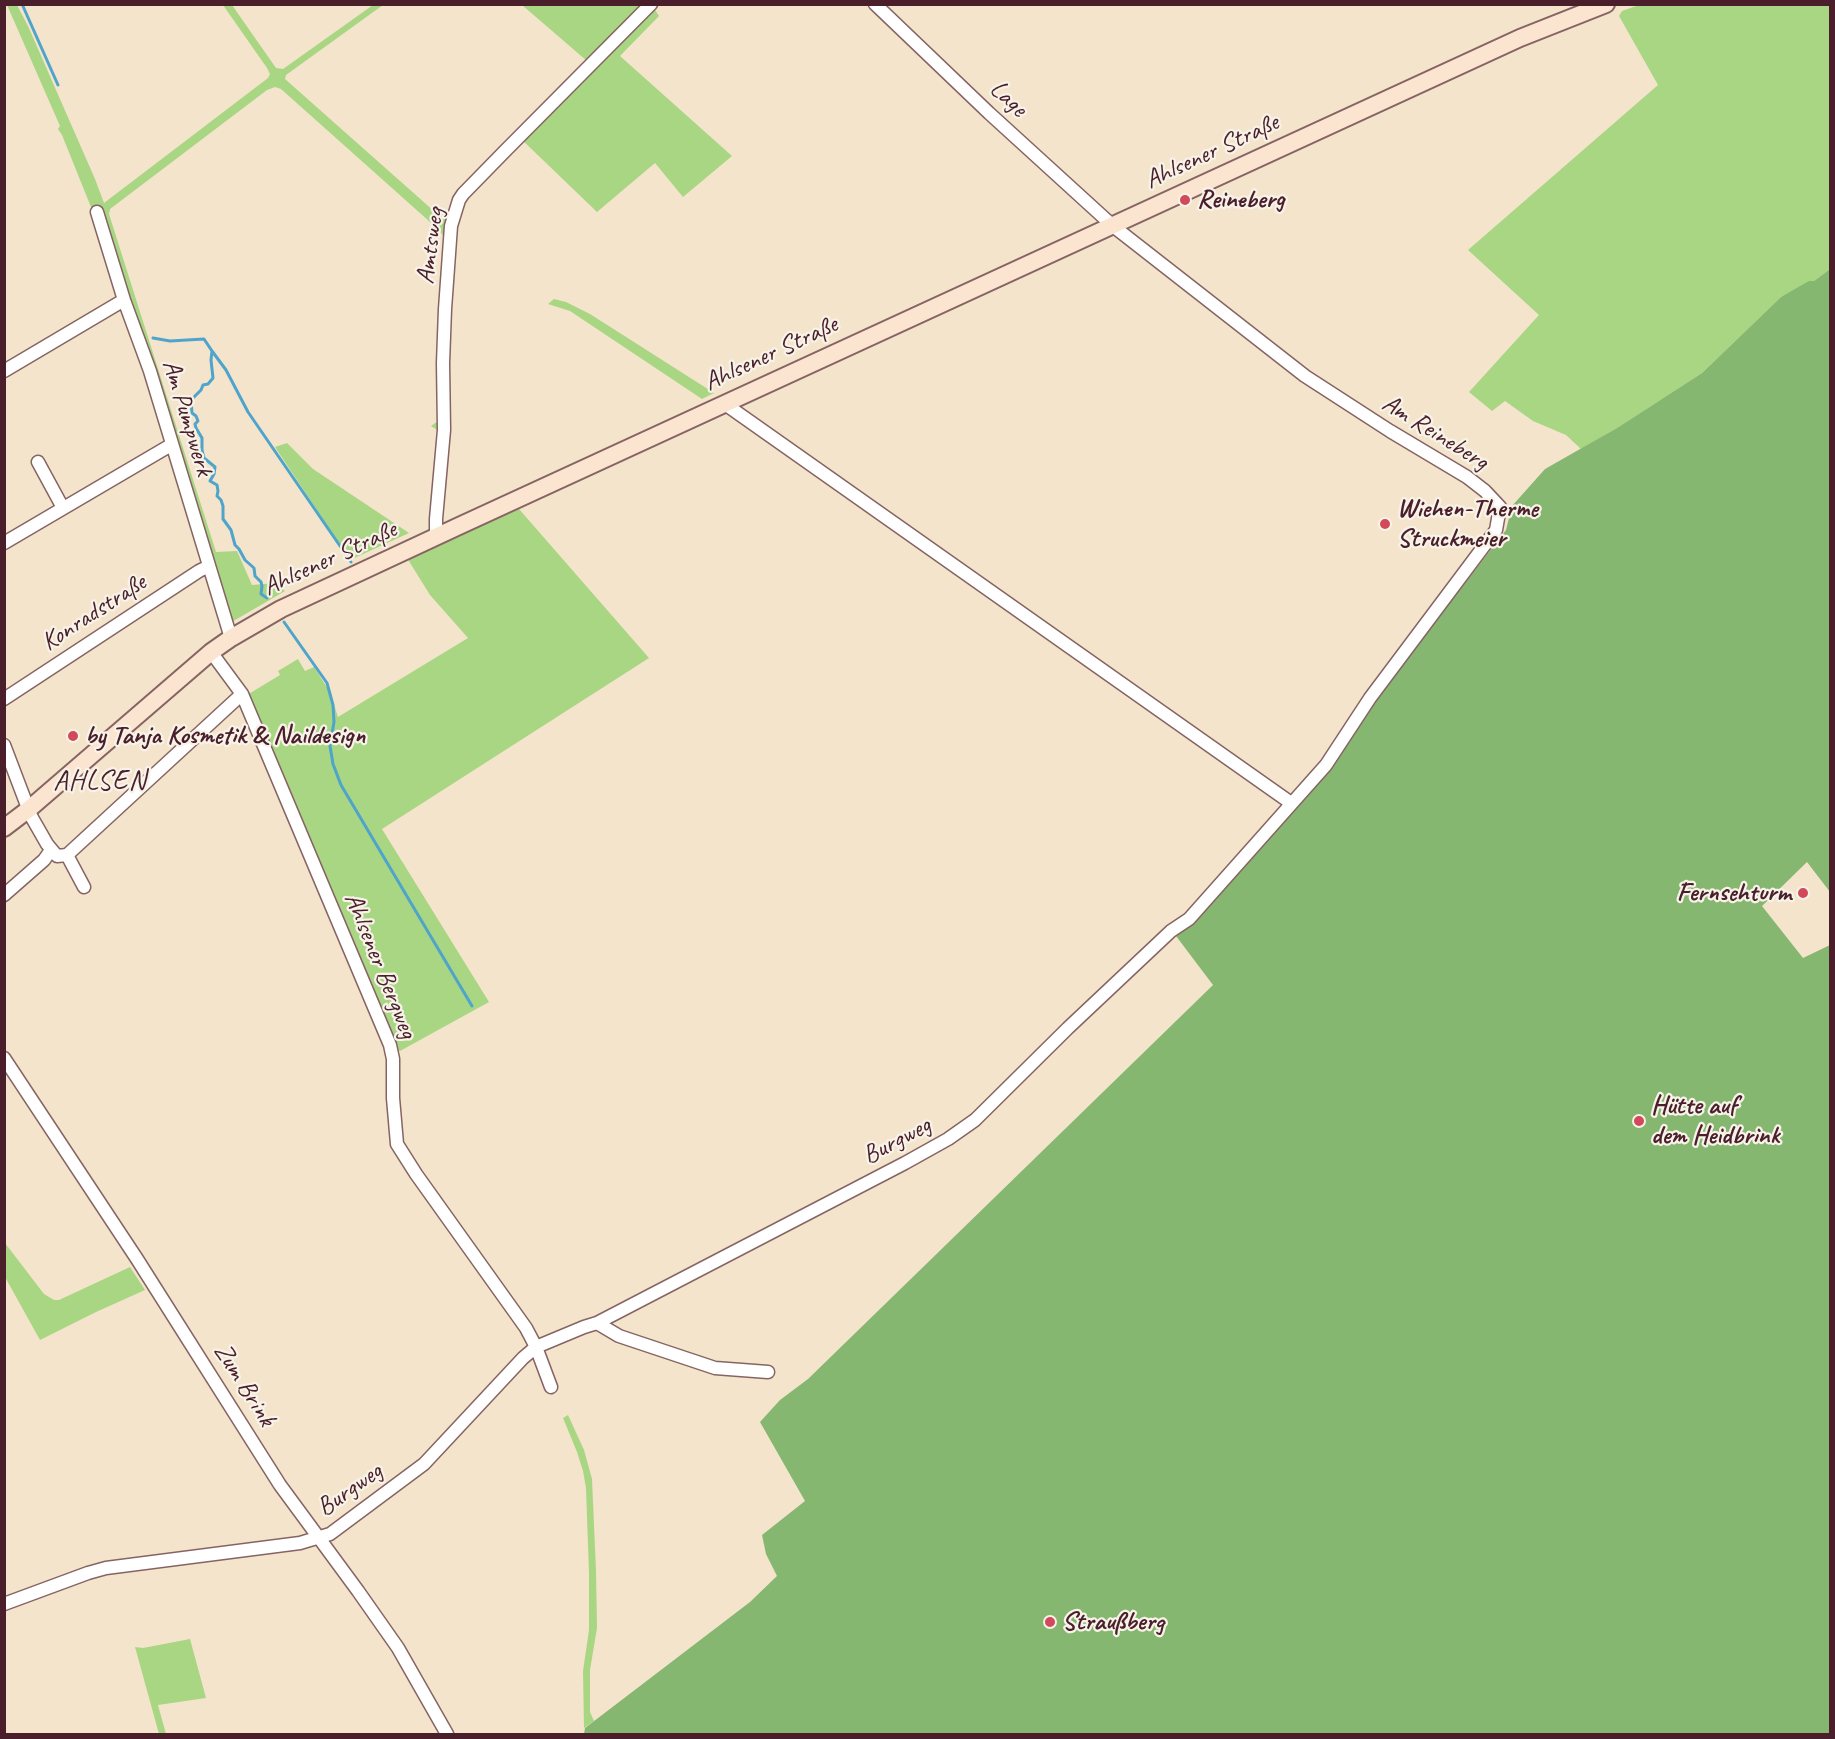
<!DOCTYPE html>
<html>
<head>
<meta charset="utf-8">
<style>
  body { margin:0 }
  #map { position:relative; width:1835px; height:1739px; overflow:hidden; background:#f4e4cc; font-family:Caveat,sans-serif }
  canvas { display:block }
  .frame { position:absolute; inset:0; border:6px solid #4a1f2b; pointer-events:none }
</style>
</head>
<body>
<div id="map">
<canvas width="1835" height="1739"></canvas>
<div class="frame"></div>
</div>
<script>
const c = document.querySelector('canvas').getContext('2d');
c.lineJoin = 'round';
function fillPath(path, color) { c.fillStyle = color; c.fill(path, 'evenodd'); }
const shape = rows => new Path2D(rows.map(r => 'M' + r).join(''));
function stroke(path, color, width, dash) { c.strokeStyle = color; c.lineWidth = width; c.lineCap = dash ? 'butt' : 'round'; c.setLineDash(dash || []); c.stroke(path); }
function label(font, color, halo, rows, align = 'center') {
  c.font = font + ' Caveat,sans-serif'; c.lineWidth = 4.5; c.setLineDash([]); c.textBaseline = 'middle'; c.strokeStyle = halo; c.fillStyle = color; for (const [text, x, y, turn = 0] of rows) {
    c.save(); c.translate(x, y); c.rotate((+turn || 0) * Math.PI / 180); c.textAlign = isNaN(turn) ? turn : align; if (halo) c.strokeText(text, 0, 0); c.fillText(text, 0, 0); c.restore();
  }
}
const green = shape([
  [1642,4,1830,5,1830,269,1814,281,1781,297,1702,373,1617,428,1581,449,1566,435,1533,421,1505,401,1492,411,1469,392,1539,315,1468,250,1658,85,1619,16,1622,11],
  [7,5,17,5,28,26,95,179,104,203,268,78,270,74,267,68,223,5,232,5,276,68,283,69,373,5,383,5,286,75,285,79,435,212,441,214,448,212,454,198,462,186,587,61,522,5,657,5,655,7,655,10,659,16,620,56,732,156,683,197,655,163,597,212,518,136,464,188,449,226,448,437,431,426,438,421,445,242,444,237,439,230,281,89,275,87,267,90,110,209,109,214,216,552,237,551,252,585,275,583,285,591,230,623,95,217,62,135,58,129,60,126],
  [554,299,566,302,590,314,714,393,702,399,570,311,548,304],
  [287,443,313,469,409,533,350,560,275,447],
  [519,509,649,658,382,829,489,1002,400,1051,396,1050,247,695,280,675,278,671,298,659,305,671,314,667,330,692,338,717,468,638,430,595,407,558],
  [5,1243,44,1294,54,1300,59,1300,130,1267,145,1290,96,1312,40,1340,5,1277],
  [568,1415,584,1450,592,1479,596,1571,597,1628,590,1670,590,1712,594,1721,584,1728,583,1671,589,1630,589,1573,586,1488,583,1471,577,1452,563,1418],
  [190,1639,206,1698,158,1705,166,1734,159,1734,135,1647,143,1648]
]);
const forest = shape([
  [1830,269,1830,892,1807,862,1762,906,1803,958,1830,945,1830,1734,584,1734,585,1728,750,1602,777,1576,766,1554,762,1535,805,1501,760,1422,780,1400,808,1379,1213,985,1173,932,1375,700,1506,530,1512,506,1545,469,1617,428,1702,373,1781,297,1809,281,1814,281]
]);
const stream = shape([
  [22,4,58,85],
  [153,338,170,341,204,339,212,351,211,360,213,378,208,384,203,385,201,390,191,400,192,413,196,416,198,421,195,424,196,428,202,438,202,450,204,458,215,467,214,474,210,481,217,485,218,491,217,496,221,500,223,506,223,519,231,530,235,545,239,549,245,560,254,568,255,576,261,582,262,586,261,594,267,598],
  [212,351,226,370,248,412,351,562],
  [284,622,327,683,333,705,334,722,330,746,333,764,341,785,472,1006]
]);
const minor = shape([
  [97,212,124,300,150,371,231,638],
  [4,371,124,300],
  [725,404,1291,803],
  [38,462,63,508],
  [436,537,436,519,444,430,443,363,445,309,451,226,459,200,463,194,506,150,651,4],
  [4,543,171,445],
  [211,652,242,694,390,1045,393,1059,393,1098,397,1144,416,1174,526,1328,536,1347,551,1387],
  [4,699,199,571,209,566],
  [4,745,31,816,47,844,57,856,67,855,242,694],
  [67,855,84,887],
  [4,895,44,860,51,850],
  [4,1058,137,1259,280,1485,358,1591,398,1648,447,1734],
  [597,1323,619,1336,715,1368,768,1372],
  [4,1604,88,1573,106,1568,300,1543,330,1534,424,1464,523,1358,536,1347,584,1327,597,1323,905,1163,948,1139,975,1120,1068,1028,1171,931,1189,919,1326,765,1370,698,1496,530,1500,507,1485,491,1467,477,1390,431,1305,376,1113,226,989,113,875,4]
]);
const secondary = shape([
  [4,828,29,809,211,652,231,638,281,609,459,526,1520,38,1606,4]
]);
const markers = [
  [1185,200,6,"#d1495b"],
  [1385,524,6,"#d1495b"],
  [73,736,6,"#d1495b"],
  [1803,893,6,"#d1495b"],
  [1639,1121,6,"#d1495b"],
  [1050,1622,6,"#d1495b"]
];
const streetNames = [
  ["Lage",1008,99,43],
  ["Ahlsener Straße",1212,152,-25],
  ["Amtsweg",431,246,-82],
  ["Ahlsener Straße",771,354,-25],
  ["Am Pumpwerk",187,418,73],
  ["Am Reineberg",1435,433,32],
  ["Ahlsener Straße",330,559,-25],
  ["Konradstraße",94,613,-33],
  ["Ahlsener Bergweg",380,966,68],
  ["Burgweg",897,1141,-28],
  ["Zum Brink",244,1385,58],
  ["Burgweg",350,1490,-35]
];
const poiNames = [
  ["Reineberg",1197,200],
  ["Wiehen-Therme",1397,509],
  ["Struckmeier",1397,539],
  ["by Tanja Kosmetik & Naildesign",85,736],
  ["Fernsehturm",1791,893,"right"],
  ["Hütte auf",1651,1106],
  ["dem Heidbrink",1651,1136],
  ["Straußberg",1062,1622]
];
const quarterNames = [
  ["AHLSEN",100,782]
];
fillPath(green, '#a8d683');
fillPath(forest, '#86b771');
stroke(stream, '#4ea4cb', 3);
stroke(minor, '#866463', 15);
stroke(secondary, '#866463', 20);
stroke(minor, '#fff', 12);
stroke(secondary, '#fce5d0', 16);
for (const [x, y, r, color] of markers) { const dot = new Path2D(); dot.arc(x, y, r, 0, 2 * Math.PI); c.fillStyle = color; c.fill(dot); stroke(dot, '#f7f3e8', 2); }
label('26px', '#4a1f2b', '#f7f3e8', streetNames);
label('bold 26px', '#4a1f2b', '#f7f3e8', poiNames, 'left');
c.letterSpacing = '1.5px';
label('28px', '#4a1f2b', '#f7f3e8', quarterNames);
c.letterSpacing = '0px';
</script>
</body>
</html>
